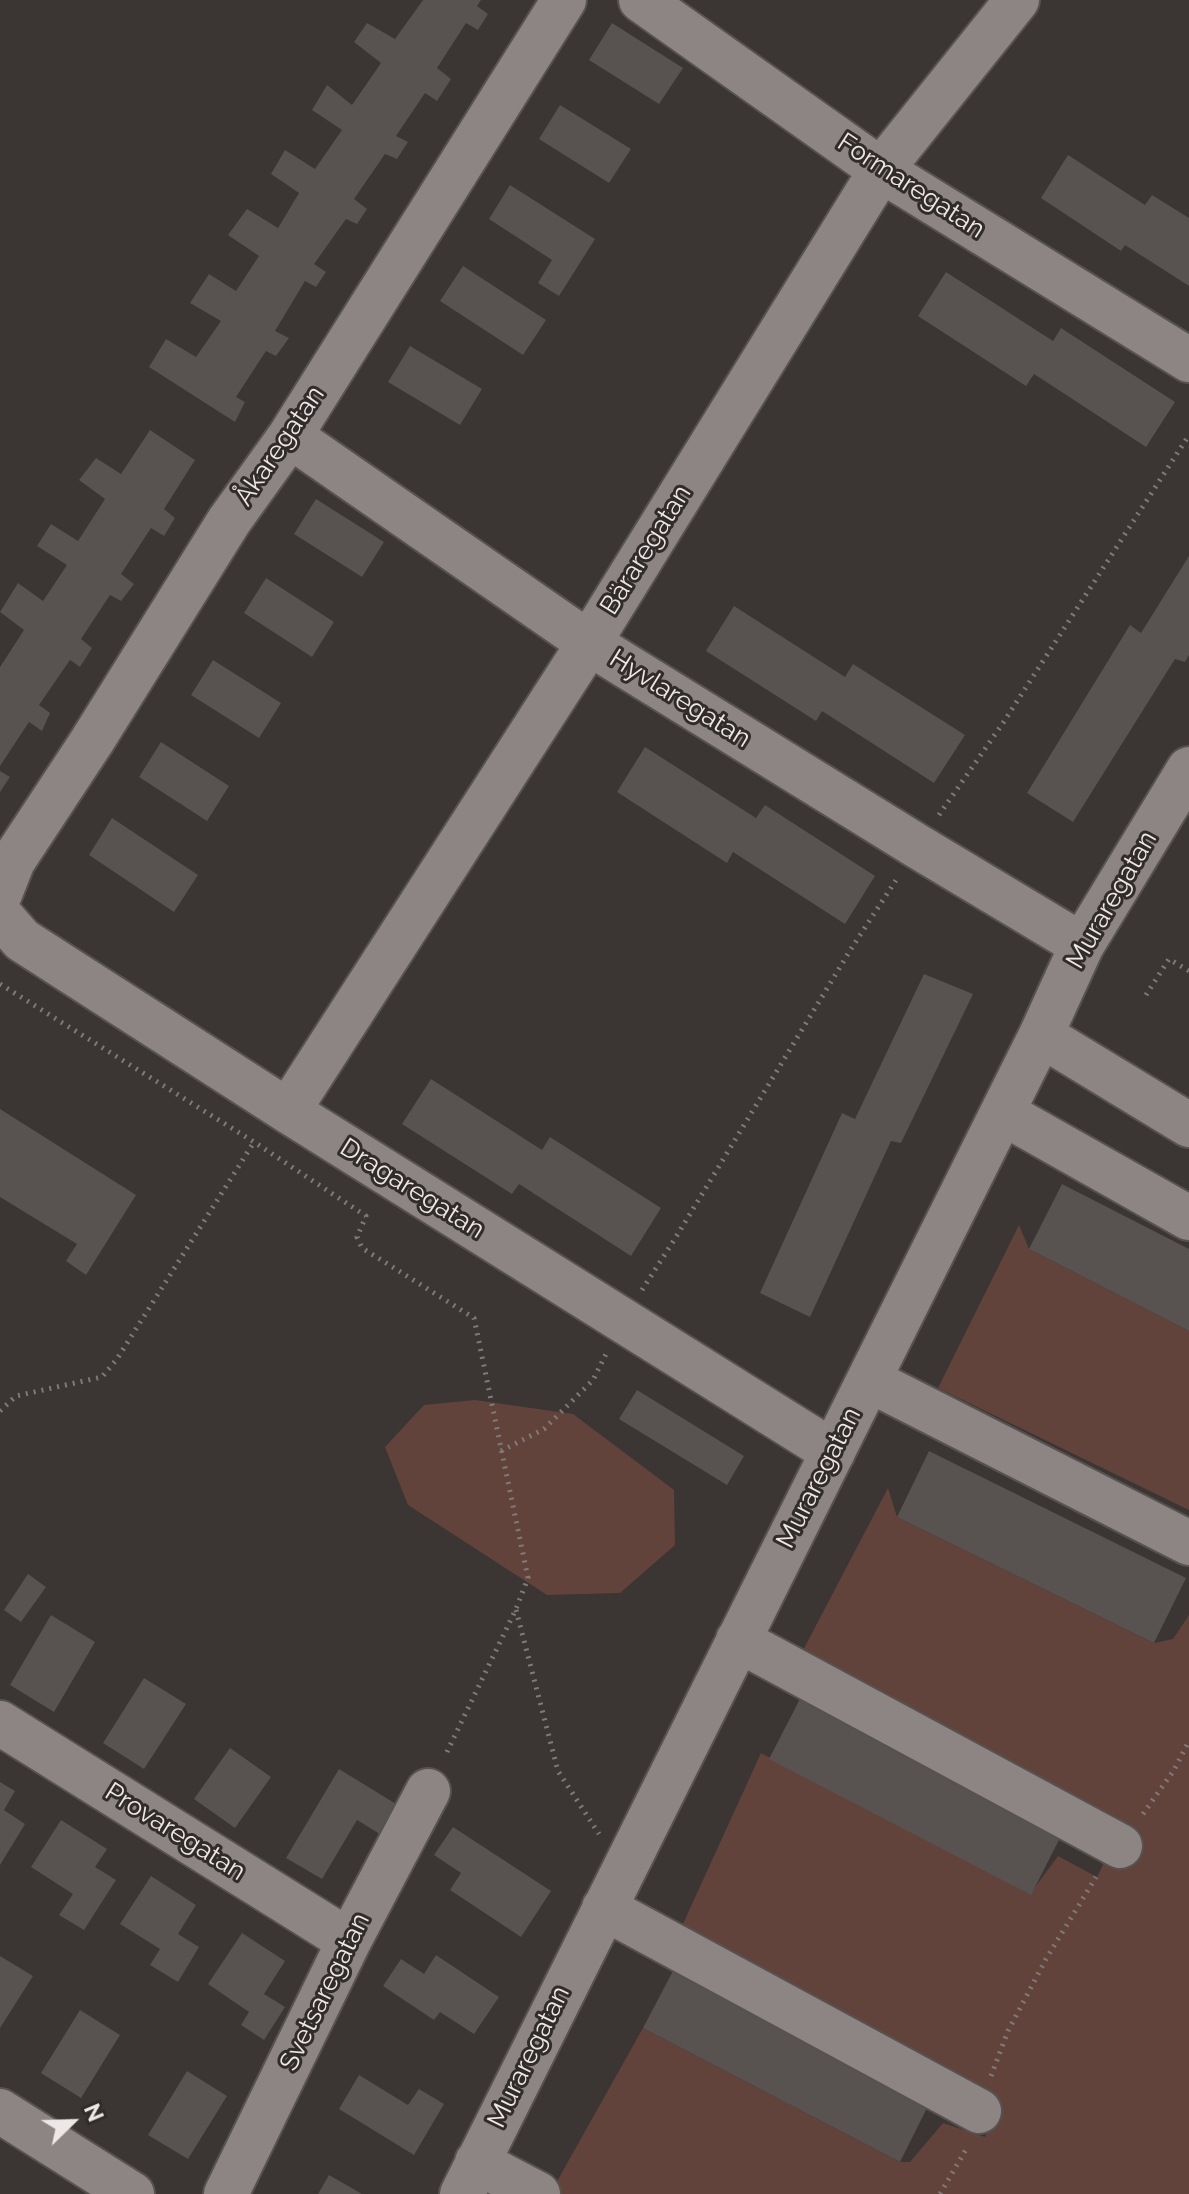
<!DOCTYPE html>
<html>
<head>
<meta charset="utf-8">
<style>
  body { margin:0 }
  #map { position:relative; width:1189px; height:2194px; overflow:hidden; background:#3b3533; font-family:Raleway,sans-serif }
  canvas { display:block }
  .north { position:absolute; left:32px; top:2082px; width:80px; height:80px; -webkit-text-stroke:6px #312b2a; paint-order:stroke; rotate:67deg; font-size:22px; font-weight:700; line-height:32px; text-align:center; color:#ece8e7 }
  .north::after { content:''; display:block; margin:auto; width:28px; height:36px; background:#ece8e7; clip-path:polygon(50% 0,100% 100%,50% 72%,0 100%) }
</style>
</head>
<body>
<div id="map">
<canvas width="1189" height="2194"></canvas>
<div class="north">N</div>
</div>
<script>
const c = document.querySelector('canvas').getContext('2d');
c.lineJoin = 'round';
function fillPath(path, color) { c.fillStyle = color; c.fill(path, 'evenodd'); }
const shape = rows => new Path2D(rows.map(r => 'M' + r).join(''));
function stroke(path, color, width, dash) { c.strokeStyle = color; c.lineWidth = width; c.lineCap = dash ? 'butt' : 'round'; c.setLineDash(dash || []); c.stroke(path); }
function label(font, color, halo, rows, align = 'center') {
  c.font = font + ' Raleway,sans-serif'; c.lineWidth = 6; c.setLineDash([]); c.textBaseline = 'middle'; c.strokeStyle = halo; c.fillStyle = color; for (const [text, x, y, turn = 0] of rows) {
    c.save(); c.translate(x, y); c.rotate((+turn || 0) * Math.PI / 180); c.textAlign = isNaN(turn) ? turn : align; if (halo) c.strokeText(text, 0, 0); c.fillText(text, 0, 0); c.restore();
  }
}
const green = shape([
  [1019,1225,1029,1249,1189,1331,1189,1510,938,1388],
  [475,1400,573,1414,674,1490,675,1545,620,1593,547,1595,408,1505,385,1447,424,1405],
  [888,1488,897,1517,1154,1643,1173,1639,1189,1615,1189,2194,554,2194,551,2192,643,2028,900,2162,910,2162,943,2123,985,2137,998,2100,682,1926,761,1753,1030,1894,1058,1856,1097,1877,1123,1825,799,1658]
]);
const building = shape([
  [423,0,481,0,477,6,488,14,478,30,466,23,437,68,451,79,437,101,425,93,396,136,408,142,397,159,385,154,354,199,367,209,357,224,346,219,314,264,326,272,316,287,305,281,275,331,289,338,276,356,266,351,236,397,245,402,235,422,149,367,166,339,196,357,221,321,190,303,209,274,236,291,259,256,228,235,247,209,278,228,299,193,271,174,285,150,315,169,342,130,312,110,327,85,352,105,381,63,354,42,367,23,395,39],
  [612,23,683,68,659,104,589,60],
  [560,105,631,149,609,183,539,139],
  [1068,155,1145,205,1152,195,1189,218,1189,286,1125,245,1121,251,1041,198],
  [510,185,595,239,559,296,538,283,552,260,489,219],
  [463,266,546,320,523,355,440,301],
  [946,272,1053,341,1061,328,1175,402,1146,447,1034,374,1026,386,918,316],
  [410,346,482,389,460,425,388,382],
  [150,430,195,460,164,509,175,518,164,536,151,528,121,574,134,584,121,601,110,595,81,639,92,648,80,667,70,660,39,705,50,713,42,731,29,722,0,766,0,667,24,630,0,612,18,583,43,601,67,565,37,546,51,524,78,541,105,499,79,480,96,458,121,474],
  [316,499,384,542,362,577,294,534],
  [1189,556,1189,655,1185,662,1175,659,1073,822,1027,793,1130,625,1141,633],
  [266,578,334,622,312,657,244,613],
  [734,606,845,677,853,664,965,735,934,783,822,711,816,721,706,651],
  [213,660,281,703,259,738,191,695],
  [161,742,229,786,207,821,139,777],
  [645,747,756,818,765,805,875,876,845,924,733,852,727,863,617,792],
  [0,771,10,777,0,792],
  [112,818,198,875,174,912,89,855],
  [924,974,973,994,901,1143,891,1141,810,1317,760,1293,842,1113,855,1119],
  [431,1079,542,1150,550,1137,661,1208,631,1256,519,1184,512,1194,402,1124],
  [0,1109,136,1195,86,1275,66,1261,77,1244,0,1197],
  [1062,1184,1189,1249,1189,1331,1029,1249],
  [637,1390,744,1456,727,1485,619,1419],
  [929,1451,1186,1578,1154,1643,897,1517],
  [28,1574,46,1587,21,1622,4,1610],
  [51,1615,95,1642,54,1712,10,1685],
  [144,1678,186,1704,144,1769,103,1743],
  [802,1695,1064,1830,1031,1895,769,1759],
  [230,1748,271,1777,235,1828,194,1799],
  [339,1769,401,1807,383,1836,357,1820,322,1879,286,1858],
  [0,1782,15,1791,4,1810,25,1824,0,1865],
  [61,1820,107,1849,95,1867,116,1880,84,1930,59,1915,73,1894,31,1867],
  [453,1827,551,1891,521,1937,450,1890,461,1873,434,1855],
  [151,1876,196,1905,178,1934,199,1947,178,1982,150,1965,160,1949,120,1924],
  [242,1933,285,1961,264,1994,285,2007,264,2040,241,2025,249,2012,208,1984],
  [436,1955,499,1997,474,2034,440,2012,434,2020,383,1986,401,1959,424,1974],
  [0,1956,33,1976,0,2028],
  [674,1969,930,2102,900,2162,643,2028],
  [80,2010,120,2035,81,2098,41,2073],
  [187,2071,227,2096,188,2159,148,2135],
  [359,2075,408,2105,419,2089,444,2104,414,2155,339,2109],
  [329,2175,362,2194,318,2194]
]);
const path = shape([
  [939,815,1003,723,1189,435],
  [0,984,254,1142,366,1216,357,1237,362,1248,474,1318,528,1578,516,1609,445,1756],
  [1146,995,1169,959,1189,971],
  [642,1290,676,1237,851,949,898,877],
  [0,1411,16,1396,102,1377,117,1359,254,1142],
  [501,1451,544,1429,593,1380,606,1354],
  [516,1610,558,1771,599,1834],
  [1143,1814,1174,1770,1189,1741],
  [991,2076,1008,2031,1046,1959,1096,1877],
  [940,2194,968,2146]
]);
const minor = shape([
  [641,0,881,170,1189,360],
  [290,436,589,643,917,846,1082,945],
  [0,894,13,861,92,741,229,521,290,436,564,0],
  [0,915,22,940,288,1111,833,1452],
  [1041,1035,1189,1125],
  [288,1111,589,643,881,170,1017,0],
  [1003,1113,1189,1218],
  [869,1380,1189,1543],
  [738,1640,1120,1846],
  [0,1723,349,1941],
  [604,1908,979,2111],
  [0,2111,132,2194],
  [477,2162,538,2194],
  [226,2194,349,1941,428,1791],
  [462,2194,1041,1035,1082,945,1189,769]
]);
const streetNames = [
  ["Formaregatan",911,186,33],
  ["Åkaregatan",280,446,-56],
  ["Bäraregatan",646,550,-58],
  ["Hyvlaregatan",680,699,32],
  ["Muraregatan",1112,900,-60],
  ["Dragaregatan",412,1189,32],
  ["Muraregatan",819,1478,-63],
  ["Provaregatan",175,1832,32],
  ["Svetsaregatan",325,1992,-64],
  ["Muraregatan",529,2057,-64]
];
fillPath(green, '#62433c');
fillPath(building, '#585250');
stroke(minor, '#575250', 48);
stroke(path, '#7f7a78', 5, [2, 6]);
stroke(minor, '#8c8583', 44);
label('26px', '#ece8e7', '#312b2a', streetNames);
</script>
</body>
</html>
